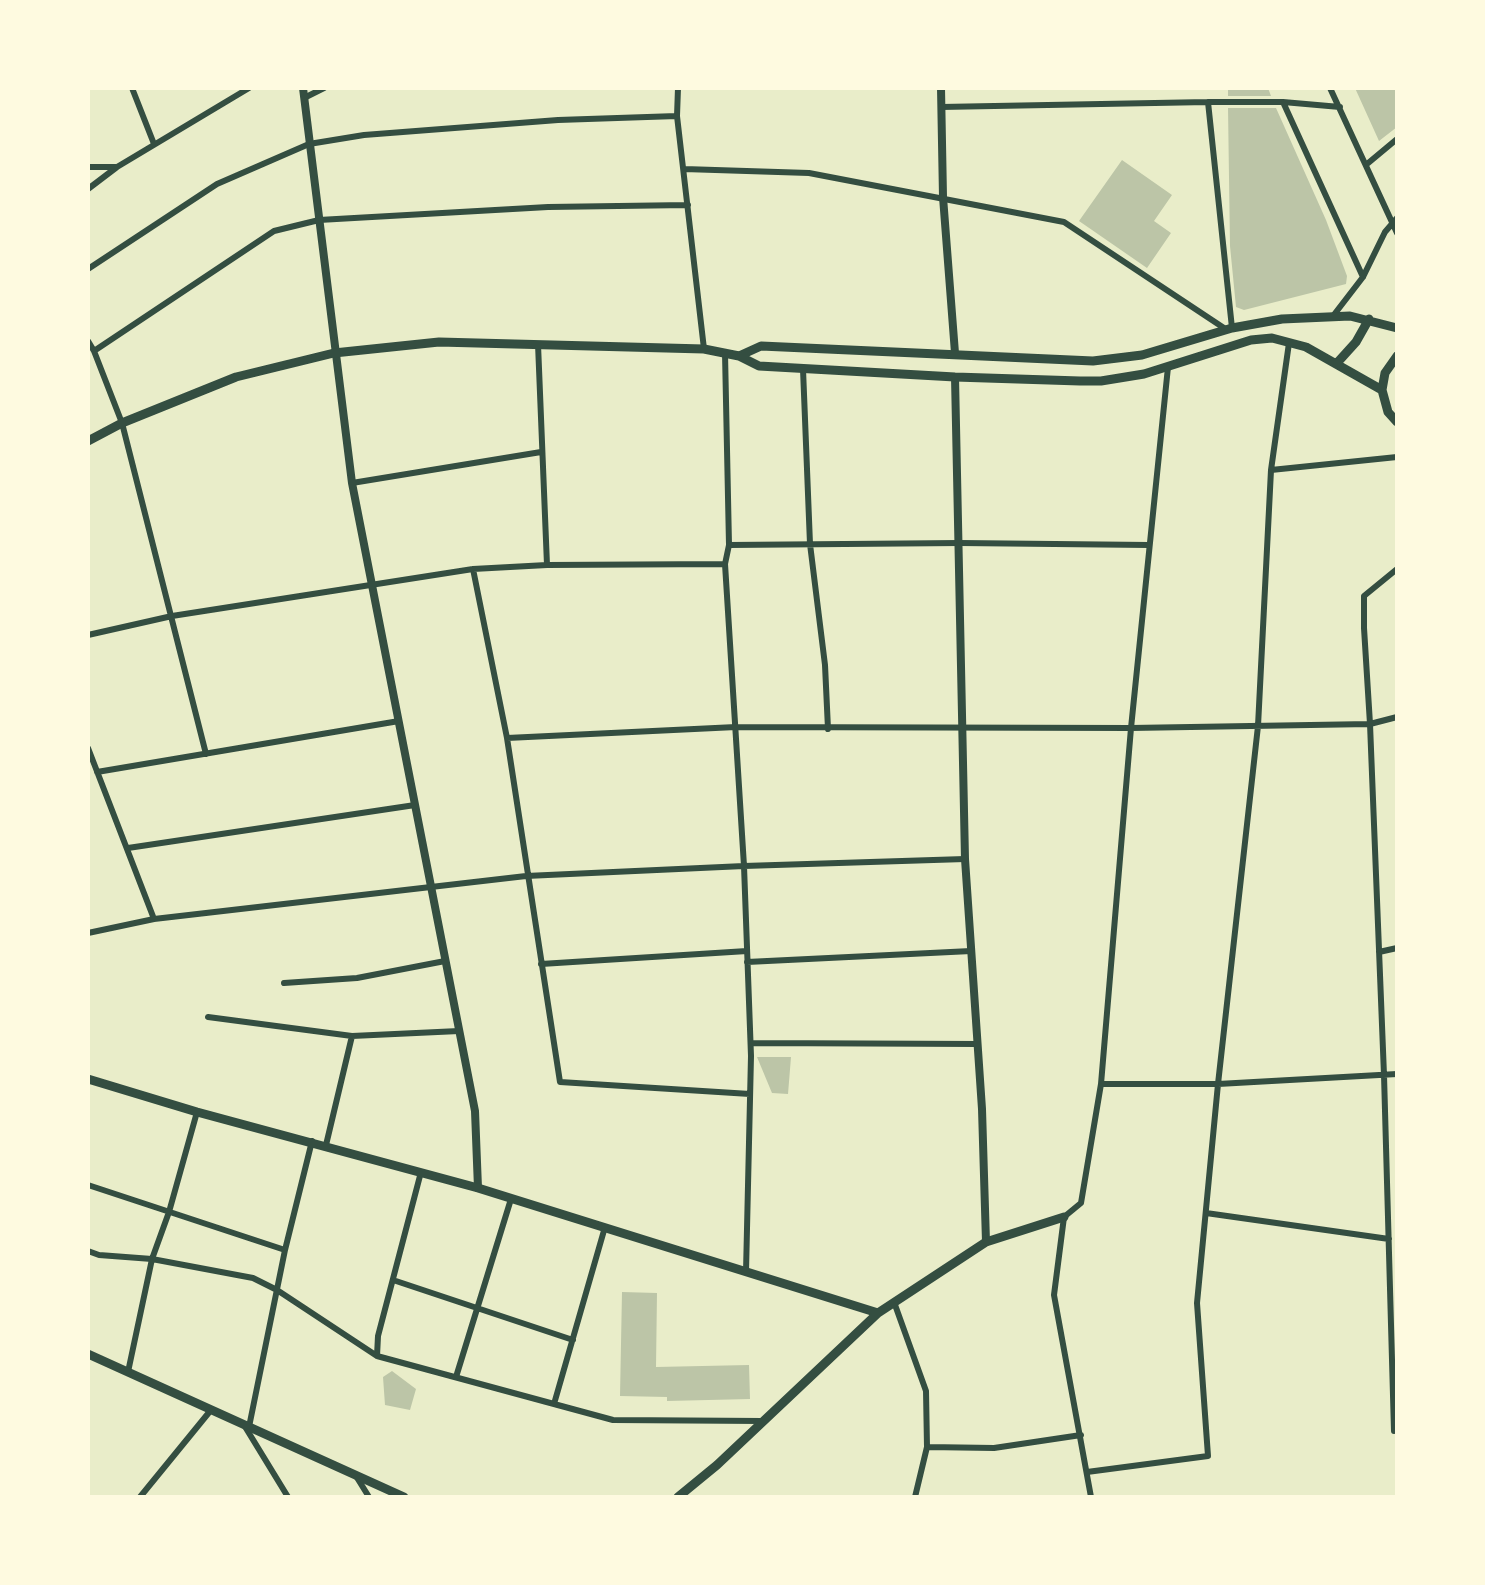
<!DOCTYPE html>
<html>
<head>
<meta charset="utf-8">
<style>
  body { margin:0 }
  #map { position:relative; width:1485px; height:1585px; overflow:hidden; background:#e9edc9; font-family:"Golos Text",sans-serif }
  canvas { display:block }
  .frame { position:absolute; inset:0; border:90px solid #fefae0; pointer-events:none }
</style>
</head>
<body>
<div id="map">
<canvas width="1485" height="1585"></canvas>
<div class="frame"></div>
</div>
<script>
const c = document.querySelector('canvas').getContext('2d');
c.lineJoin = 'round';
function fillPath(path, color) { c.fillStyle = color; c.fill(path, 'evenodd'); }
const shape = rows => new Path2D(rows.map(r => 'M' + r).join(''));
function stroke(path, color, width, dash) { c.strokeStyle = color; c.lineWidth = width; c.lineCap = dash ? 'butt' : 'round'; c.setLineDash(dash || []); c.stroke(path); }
const building = shape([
  [1228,88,1268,88,1271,96,1228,96],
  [1355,88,1397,88,1397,127,1379,141],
  [1228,108,1276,108,1326,220,1347,276,1346,284,1244,310,1236,307,1230,246],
  [1122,160,1172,195,1154,221,1171,233,1147,268,1079,221],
  [757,1057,791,1057,788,1094,772,1093],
  [622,1292,657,1293,656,1367,749,1365,750,1399,667,1401,667,1397,620,1396],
  [392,1371,416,1389,410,1410,385,1405,383,1377]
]);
const minor = shape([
  [132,88,154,144],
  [678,88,677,116,704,349],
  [1330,88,1397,233],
  [304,98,324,88],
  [1208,102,1232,328],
  [1283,102,1363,277],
  [941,107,1208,102,1283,102,1340,107],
  [1367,164,1397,139],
  [88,167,116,167],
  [684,169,809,173,1064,222,1227,330],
  [88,189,117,167,249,88],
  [88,269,217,184,309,144,364,135,558,120,677,116],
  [1333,316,1363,277,1385,232,1397,218],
  [88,341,94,351,122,423,206,754],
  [538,344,547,565],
  [94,351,274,231,319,220,548,207,688,205],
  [725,353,729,545,725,564,744,866,751,1056,746,1272],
  [803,369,810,544,825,665,828,729],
  [1271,470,1397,457],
  [352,483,541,452],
  [729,545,960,543,1149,545],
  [473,569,507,738,560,1082,750,1094],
  [88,635,172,616,473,569,547,565,725,564],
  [507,738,736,727,1131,728,1370,724,1397,717],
  [88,748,154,919],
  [97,772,399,721],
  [128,848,415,805],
  [88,933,154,919,526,876,744,866,965,859],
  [1379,952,1397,948],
  [747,962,971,951],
  [541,964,747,951],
  [284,983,357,978,445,961],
  [208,1017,352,1036,459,1031],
  [751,1043,978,1044],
  [1101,1084,1218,1084,1397,1074],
  [326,1145,352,1036],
  [88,1185,285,1250],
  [1206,1213,1389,1239],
  [88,1251,99,1255,152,1259,253,1278,277,1290,377,1356,613,1420,762,1421],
  [393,1280,573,1340],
  [894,1302,926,1391,927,1447,915,1497],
  [377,1356,378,1336,421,1172],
  [128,1372,152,1259,169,1212,197,1112],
  [456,1377,511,1199],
  [554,1404,605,1227],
  [244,1425,288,1497],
  [249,1427,285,1250,312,1141],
  [1394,1431,1384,1075,1370,724,1364,628,1364,596,1397,569],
  [927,1447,994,1448,1081,1435],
  [1087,1472,1208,1456,1197,1303,1218,1084,1258,726,1271,470,1289,343],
  [356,1476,369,1497],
  [140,1497,211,1410],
  [1091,1497,1054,1295,1064,1217,1081,1203,1101,1084,1131,728,1168,367]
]);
const tertiary = shape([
  [303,88,352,483,475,1111,478,1188],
  [941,88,943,197,955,353],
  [955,377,965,859,982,1109,986,1242]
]);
const secondary = shape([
  [739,356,761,346,1093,361,1142,355,1232,328,1282,319,1350,316,1397,328],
  [1397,356,1385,373,1382,390,1388,412,1397,422],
  [1337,363,1356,342,1369,319],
  [88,441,122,423,236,377,334,353,439,342,704,349,739,356,759,366,955,377,1080,381,1101,381,1144,374,1251,340,1272,338,1306,347,1382,390],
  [88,1079,197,1112,478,1188,878,1313],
  [88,1354,404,1497],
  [678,1497,717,1465,878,1313,986,1242,1064,1217]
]);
fillPath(building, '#bcc5a7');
stroke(minor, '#344e41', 6);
stroke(tertiary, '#344e41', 8);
stroke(secondary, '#344e41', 9);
</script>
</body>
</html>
